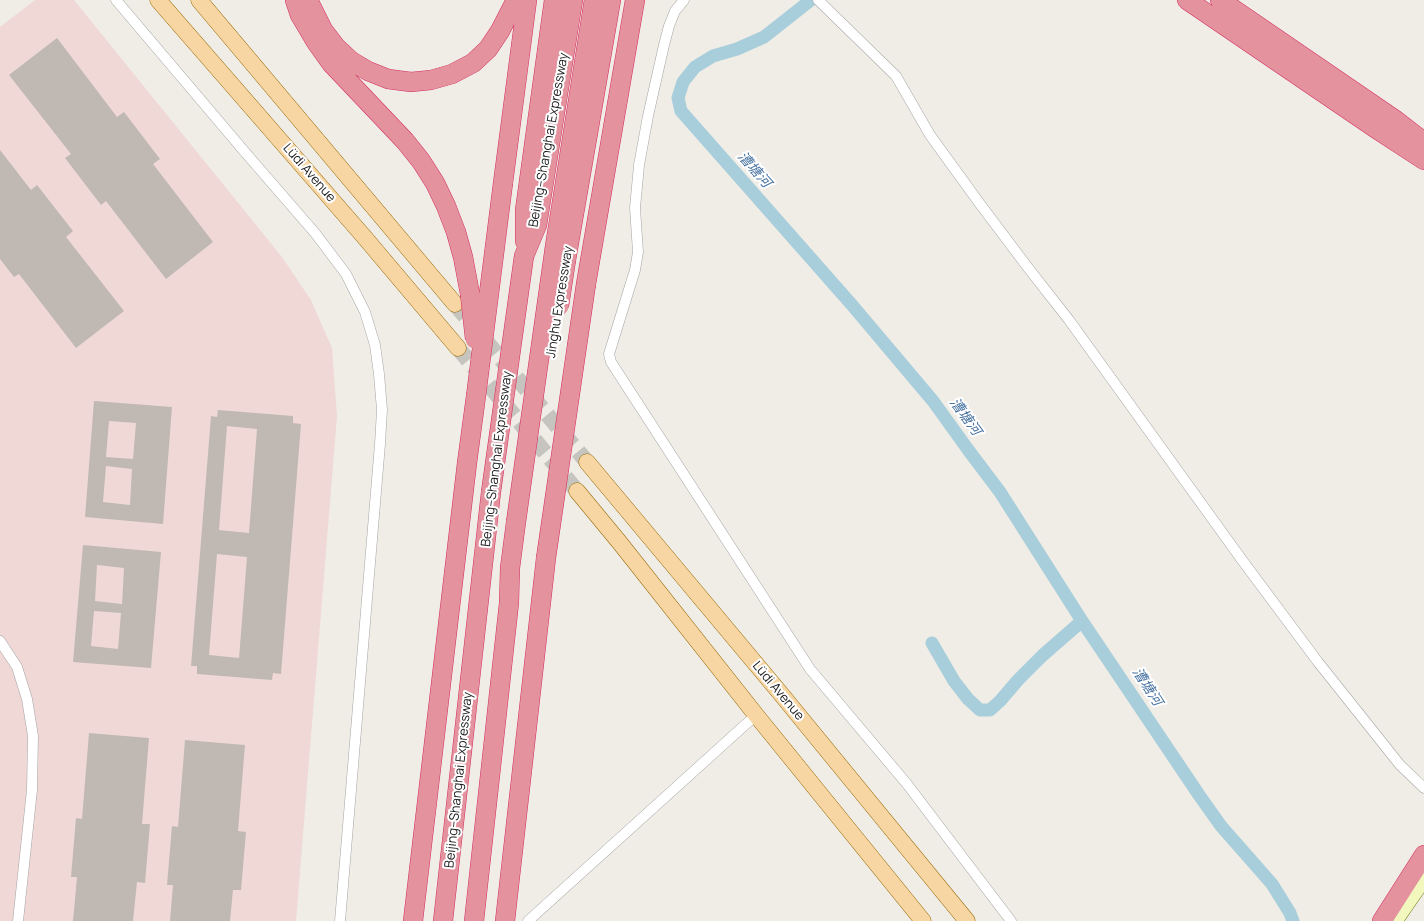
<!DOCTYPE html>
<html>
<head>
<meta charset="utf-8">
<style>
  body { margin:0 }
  canvas { display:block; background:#f0ede6 }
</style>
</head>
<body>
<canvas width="1424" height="921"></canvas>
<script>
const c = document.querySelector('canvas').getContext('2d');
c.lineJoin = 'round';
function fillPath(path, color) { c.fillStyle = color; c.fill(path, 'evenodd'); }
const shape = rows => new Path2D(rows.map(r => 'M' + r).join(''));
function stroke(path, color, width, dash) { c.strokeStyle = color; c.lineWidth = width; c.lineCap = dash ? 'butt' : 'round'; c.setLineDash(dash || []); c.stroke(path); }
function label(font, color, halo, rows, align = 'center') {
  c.font = font + ' Manrope,"Noto Sans SC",sans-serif'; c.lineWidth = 4; c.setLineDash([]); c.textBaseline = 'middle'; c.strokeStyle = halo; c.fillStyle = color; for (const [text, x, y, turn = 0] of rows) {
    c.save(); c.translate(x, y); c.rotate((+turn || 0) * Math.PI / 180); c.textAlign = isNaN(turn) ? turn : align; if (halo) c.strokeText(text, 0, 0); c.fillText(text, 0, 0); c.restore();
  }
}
const commercial = shape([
  [35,0,74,0,282,257,311,300,332,348,337,416,296,921,0,921,0,27]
]);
const canal = shape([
  [811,0,764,37,737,49,713,56,695,67,683,82,678,98,681,111,852,305,933,401,969,451,1000,492,1082,621,1199,795,1221,826,1272,884,1290,913,1293,921],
  [932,643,954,681,968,699,980,710,990,710,1000,701,1018,680,1043,655,1082,621]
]);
const building = shape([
  [57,38,117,117,124,112,160,159,153,164,213,242,166,279,106,201,101,205,65,158,71,154,9,75],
  [0,150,31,190,37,185,73,231,66,237,124,311,76,348,19,274,14,277,0,259],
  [94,401,172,407,163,524,85,517],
  [109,421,136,423,133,459,106,457],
  [106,466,132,469,130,505,103,502],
  [218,410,293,416,293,423,301,424,281,674,273,673,272,680,197,674,197,666,191,666,211,416,217,417],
  [227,426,257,429,249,533,219,530],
  [217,554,247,557,239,658,209,655],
  [83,545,161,552,151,668,73,662],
  [97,565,124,568,122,604,95,601],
  [94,611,121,613,118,649,91,646],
  [89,733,149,738,142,824,150,824,145,883,137,882,133,921,73,921,77,877,71,877,76,818,82,819],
  [185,740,245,745,238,831,246,832,241,890,233,890,230,921,170,921,173,885,167,885,172,826,178,827]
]);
const primaryTunnel = shape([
  [455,304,587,462],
  [458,348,577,491]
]);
const street = shape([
  [116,0,244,151,315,233,346,274,365,312,375,345,379,374,382,410,380,444,340,921],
  [684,0,675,11,669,26,664,45,648,116,639,165,635,208,638,252,635,270,609,354,611,362,810,669,907,784,1011,921],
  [818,0,896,76,930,135,980,204,1029,269,1069,320,1242,560,1318,662,1400,765,1424,788],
  [0,641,17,667,27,699,33,736,32,790,18,921],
  [528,921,756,715]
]);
const secondary = shape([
  [1395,921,1424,879]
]);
const primary = shape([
  [158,0,366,239,458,348],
  [199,0,455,304],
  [587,462,781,694,967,921],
  [577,491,620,543,756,715,923,921]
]);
const highway = shape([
  [295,0,300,15,316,42,331,63,405,141,421,161,435,183,446,206,456,232,463,257,470,294],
  [308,0,323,30,336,47,351,61,368,71,388,79,411,82,431,80,452,74,473,63,488,49,500,31,516,0],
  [1187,0,1375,128,1424,160],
  [1220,0,1394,119,1424,142],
  [503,183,527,0],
  [525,241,525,210,554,0],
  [555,246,594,0],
  [524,256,537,225,573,0],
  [566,260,611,0],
  [586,284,635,0],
  [413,921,467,463,476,396],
  [443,921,491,492],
  [474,921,509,603,510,568,516,522],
  [505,921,546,558],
  [1382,921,1424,855]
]);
const highwayBridge = shape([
  [470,294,475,339],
  [559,306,566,260],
  [476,396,503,183],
  [491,492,524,256],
  [516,522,555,246],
  [546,558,586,284]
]);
const streetNames = [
  ["Beijing–Shanghai Expressway",549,140,-80],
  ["Lüdi Avenue",309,173,49],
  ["Jinghu Expressway",560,302,-81],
  ["Beijing–Shanghai Expressway",497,459,-83],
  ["Lüdi Avenue",778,691,50],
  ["Beijing–Shanghai Expressway",459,780,-84]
];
const waterNames = [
  ["漕塘河",754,170,49],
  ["漕塘河",965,417,54],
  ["漕塘河",1147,687,57]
];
fillPath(commercial, '#f0d8d6');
stroke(canal, '#a9cedb', 13);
fillPath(building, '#c0b9b3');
stroke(primaryTunnel, '#c6c4be', 16, [16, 8]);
stroke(street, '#a4a4a4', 11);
stroke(secondary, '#65730a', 16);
stroke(primary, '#956a06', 17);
stroke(highway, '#d42d61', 20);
stroke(street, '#fff', 10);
stroke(secondary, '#f2f7bd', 15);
stroke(primary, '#f8d6a3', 16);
stroke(highway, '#e3929e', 19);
stroke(highwayBridge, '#d42d61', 20, []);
stroke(highwayBridge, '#e3929e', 19);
label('13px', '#202020', '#fff', streetNames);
label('italic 14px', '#4c76a4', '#fff', waterNames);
</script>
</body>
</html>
